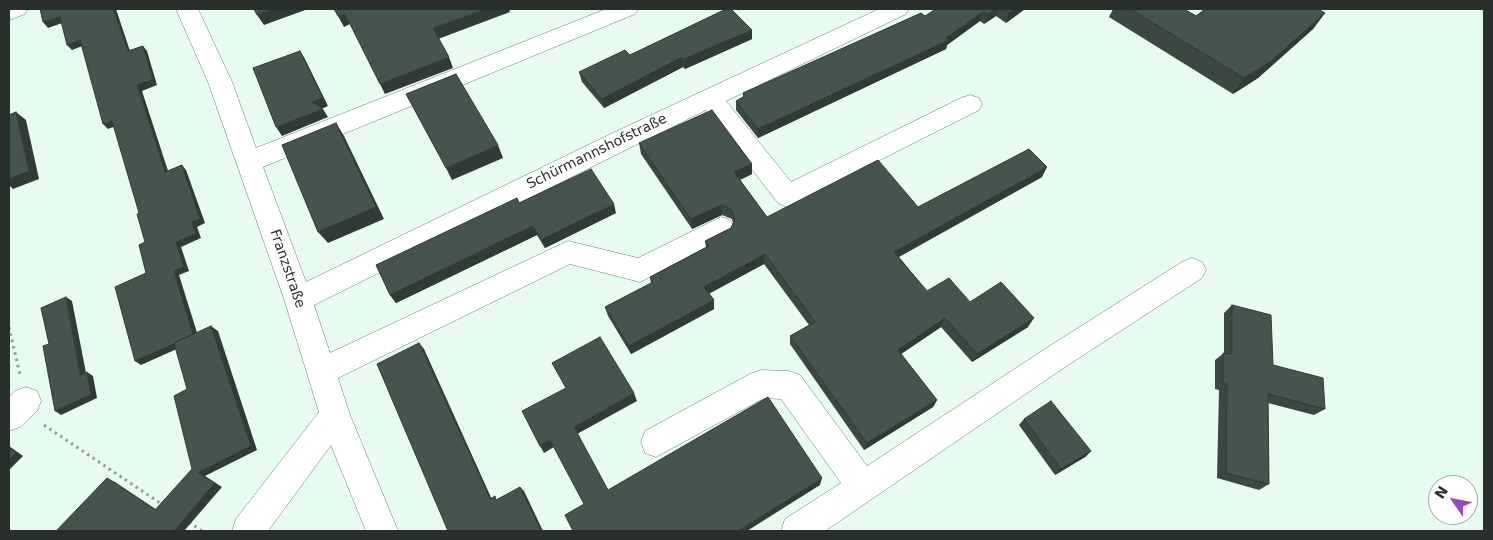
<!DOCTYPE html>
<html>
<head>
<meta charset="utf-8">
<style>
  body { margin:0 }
  #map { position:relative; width:1493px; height:540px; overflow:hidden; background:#e8fbf1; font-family:"DejaVu Sans",sans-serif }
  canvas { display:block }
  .frame { position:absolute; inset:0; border:10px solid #29302c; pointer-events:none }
  .north { position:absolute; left:1428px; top:475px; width:50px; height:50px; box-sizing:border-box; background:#fff; border:1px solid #a9acab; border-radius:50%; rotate:303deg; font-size:14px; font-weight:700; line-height:20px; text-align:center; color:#29302c }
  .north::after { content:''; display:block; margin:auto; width:18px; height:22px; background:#944abc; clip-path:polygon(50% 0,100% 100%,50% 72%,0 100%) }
</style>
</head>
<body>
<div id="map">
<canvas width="1493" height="540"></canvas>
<div class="frame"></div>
<div class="north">N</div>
</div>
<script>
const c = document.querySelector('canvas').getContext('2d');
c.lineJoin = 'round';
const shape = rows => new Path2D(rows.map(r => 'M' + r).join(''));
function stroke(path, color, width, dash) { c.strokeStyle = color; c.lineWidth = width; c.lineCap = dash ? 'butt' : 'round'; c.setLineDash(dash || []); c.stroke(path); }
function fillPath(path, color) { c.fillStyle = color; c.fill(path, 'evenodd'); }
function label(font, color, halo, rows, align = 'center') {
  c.font = font + ' "DejaVu Sans",sans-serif'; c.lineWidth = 5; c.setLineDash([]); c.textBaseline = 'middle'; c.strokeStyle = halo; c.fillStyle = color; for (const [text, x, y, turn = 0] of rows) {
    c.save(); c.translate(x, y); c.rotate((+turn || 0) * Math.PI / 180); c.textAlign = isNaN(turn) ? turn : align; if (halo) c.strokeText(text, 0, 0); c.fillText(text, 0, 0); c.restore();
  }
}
const path = shape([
  [9,327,20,375],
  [44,425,163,505],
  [189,522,202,531]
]);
const minor = shape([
  [9,9,28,9,25,14,9,20,9,9],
  [176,9,198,9,232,82,256,148,606,9,638,9,635,14,263,167,306,282,617,131,879,9,909,9,906,14,726,101,791,182,961,98,970,95,979,98,982,104,979,110,787,207,778,203,706,110,314,305,330,353,568,241,638,258,721,217,730,220,734,228,730,236,640,282,570,264,338,378,350,415,398,531,366,531,331,445,268,531,232,531,236,519,319,412,284,299,208,82,176,9],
  [1192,258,1202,262,1206,270,1202,278,1065,367,825,531,781,531,785,519,841,483,781,399,764,398,656,457,645,453,641,442,645,431,750,374,761,370,789,371,800,375,867,466,1045,349,1182,262,1192,258],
  [26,387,37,391,41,401,37,411,20,427,9,431,9,397,15,391,26,387]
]);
const wall = shape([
  [726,9,735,9,732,10,752,39,685,69,683,67,604,108,582,82,579,72,630,55],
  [936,9,1025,9,1006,23,996,16,984,24,980,21,947,45,946,49,758,138,736,110,736,101,743,97,743,93,925,16],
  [1113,9,1184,9,1196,16,1325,13,1313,29,1258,78,1233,94,1109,17],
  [639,143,752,164,752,174,740,180,767,217,918,207,1042,177,899,257,927,291,970,302,1028,327,972,362,941,327,901,354,937,400,933,407,864,450,790,344,790,336,809,325,764,264,709,293,714,300,714,309,631,354,608,316,605,307,651,284,650,277,706,247,705,241,731,228,733,223,732,219,722,215,692,229,641,154],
  [519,203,616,213,545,248,537,235,396,303,390,295],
  [1232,305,1273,365,1325,409,1314,415,1268,403,1269,484,1259,490,1217,478,1219,390,1215,389,1215,360,1224,353,1224,313],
  [1024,419,1091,451,1085,457,1055,475,1019,425]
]);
const shadedWall = shape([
  [113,9,116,9,132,57,128,51],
  [273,9,308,9,264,25,257,15],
  [486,9,509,9,510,12,438,39,433,28],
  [996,9,998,9,996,16,984,24,988,14],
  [1015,9,1025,9,1006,23,1009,13],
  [983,12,980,21,947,45,946,49,758,138,758,129,946,38],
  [1325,13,1313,29,1258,78,1233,94,1244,78],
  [345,14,350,24,344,27,338,16],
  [60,17,65,22,48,28,43,22],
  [752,30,752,39,685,69,684,59],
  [80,40,85,45,72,50,67,45],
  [143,46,147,51,157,85,142,91,170,177,165,172,137,85],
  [300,51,305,59,328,106,317,111,312,102],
  [449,57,453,68,385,94,380,84],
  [682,57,683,67,604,108,602,99],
  [323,109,328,117,282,136,276,127],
  [16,112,26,120,39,179,13,189,9,185,9,179],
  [112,121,116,126,108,129,103,124],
  [336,123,344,136,384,219,328,243,318,232],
  [498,145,503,158,452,180,446,168],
  [752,164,752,174,735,182,734,172],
  [182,165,186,170,205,223,197,227,201,238,181,247,189,271,179,275,199,339,141,365,135,361,174,271,176,242,192,222],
  [1047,167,1042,177,891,261,894,252],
  [614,204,616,213,545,248,541,240],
  [721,205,722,215,692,229,691,219],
  [533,226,537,235,396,303,390,295],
  [765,254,764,264,705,296,704,287],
  [66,297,72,301,87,378,80,375],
  [714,300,714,309,631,354,629,346],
  [945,318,941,327,895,358,898,350],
  [1034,318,1028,327,972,362,977,354],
  [211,326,218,331,257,450,205,476,222,487,184,531,174,531,198,473],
  [419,343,424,349,494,504,490,499],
  [87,372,93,376,97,398,61,415,55,411],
  [634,393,637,401,577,434,574,427],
  [937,400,933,407,864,450,867,443],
  [550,440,554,447,544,453,540,446],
  [9,446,23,456,9,470],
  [1091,451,1085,457,1055,475,1061,469],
  [107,478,115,482,163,514,155,510],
  [822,478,820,485,747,531,738,531],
  [520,487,524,491,543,531,541,531]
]);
const building = shape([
  [40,9,80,9,80,10,83,9,113,9,128,51,143,46,153,80,137,85,165,172,182,165,200,219,192,222,196,234,176,242,184,267,174,271,193,334,174,343,174,344,135,361,115,287,146,273,139,245,145,242,137,214,139,213,112,121,103,124,80,40,67,45,60,17,43,22,40,9],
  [254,9,273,9,257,15,254,9],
  [334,9,486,9,433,28,449,57,380,84,345,14,338,16,334,9],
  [726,9,731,9,752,30,684,59,682,57,602,99,579,72,625,50,630,55,726,9],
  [936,9,996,9,988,14,983,12,946,38,949,40,758,129,736,101,745,96,743,93,921,13,925,16,936,9],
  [1003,9,1015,9,1009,13,1003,9],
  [1130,9,1184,9,1196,16,1205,9,1318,9,1325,13,1270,62,1244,78,1130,9],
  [300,51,323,98,312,102,323,109,276,127,253,68,300,51],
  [456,74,498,145,446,168,406,94,456,74],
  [712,110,752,164,734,172,767,217,878,160,918,207,1029,149,1047,167,894,252,927,291,949,278,970,302,1001,282,1034,318,977,354,945,318,898,350,937,400,867,443,790,336,815,322,765,254,704,287,714,300,629,346,605,307,653,282,650,277,709,246,705,241,731,228,735,219,731,209,721,205,691,219,639,143,712,110],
  [16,112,29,171,9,179,9,115,16,112],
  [336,123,376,207,318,232,282,145,336,123],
  [591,169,614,204,541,240,533,226,390,295,376,265,517,198,519,203,591,169],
  [66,297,80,375,87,372,91,395,55,411,43,346,49,344,41,308,66,297],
  [1232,305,1271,315,1273,365,1323,378,1325,409,1268,394,1269,484,1226,473,1227,383,1223,382,1223,353,1232,354,1232,305],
  [211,326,251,446,198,473,215,483,174,531,56,531,107,478,155,510,192,469,174,396,187,389,174,343,211,326],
  [600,337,634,393,574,427,608,490,768,397,822,478,738,531,573,531,565,515,584,504,550,440,540,446,522,411,566,388,552,363,600,337],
  [419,343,490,499,495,496,496,500,520,487,541,531,448,531,377,364,419,343],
  [1051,401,1091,451,1061,469,1024,419,1051,401],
  [9,448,16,453,9,460,9,448]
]);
const streetNames = [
  ["Schürmannshofstraße",597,152,-26],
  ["Franzstraße",287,269,71]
];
stroke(minor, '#697971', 1);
stroke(path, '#909e97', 3, [2.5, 4]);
fillPath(minor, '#fff');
fillPath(wall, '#3b4841');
fillPath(shadedWall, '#303b35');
fillPath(building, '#45544c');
stroke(building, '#303b35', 1);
label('14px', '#29302c', '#fff', streetNames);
</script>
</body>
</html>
